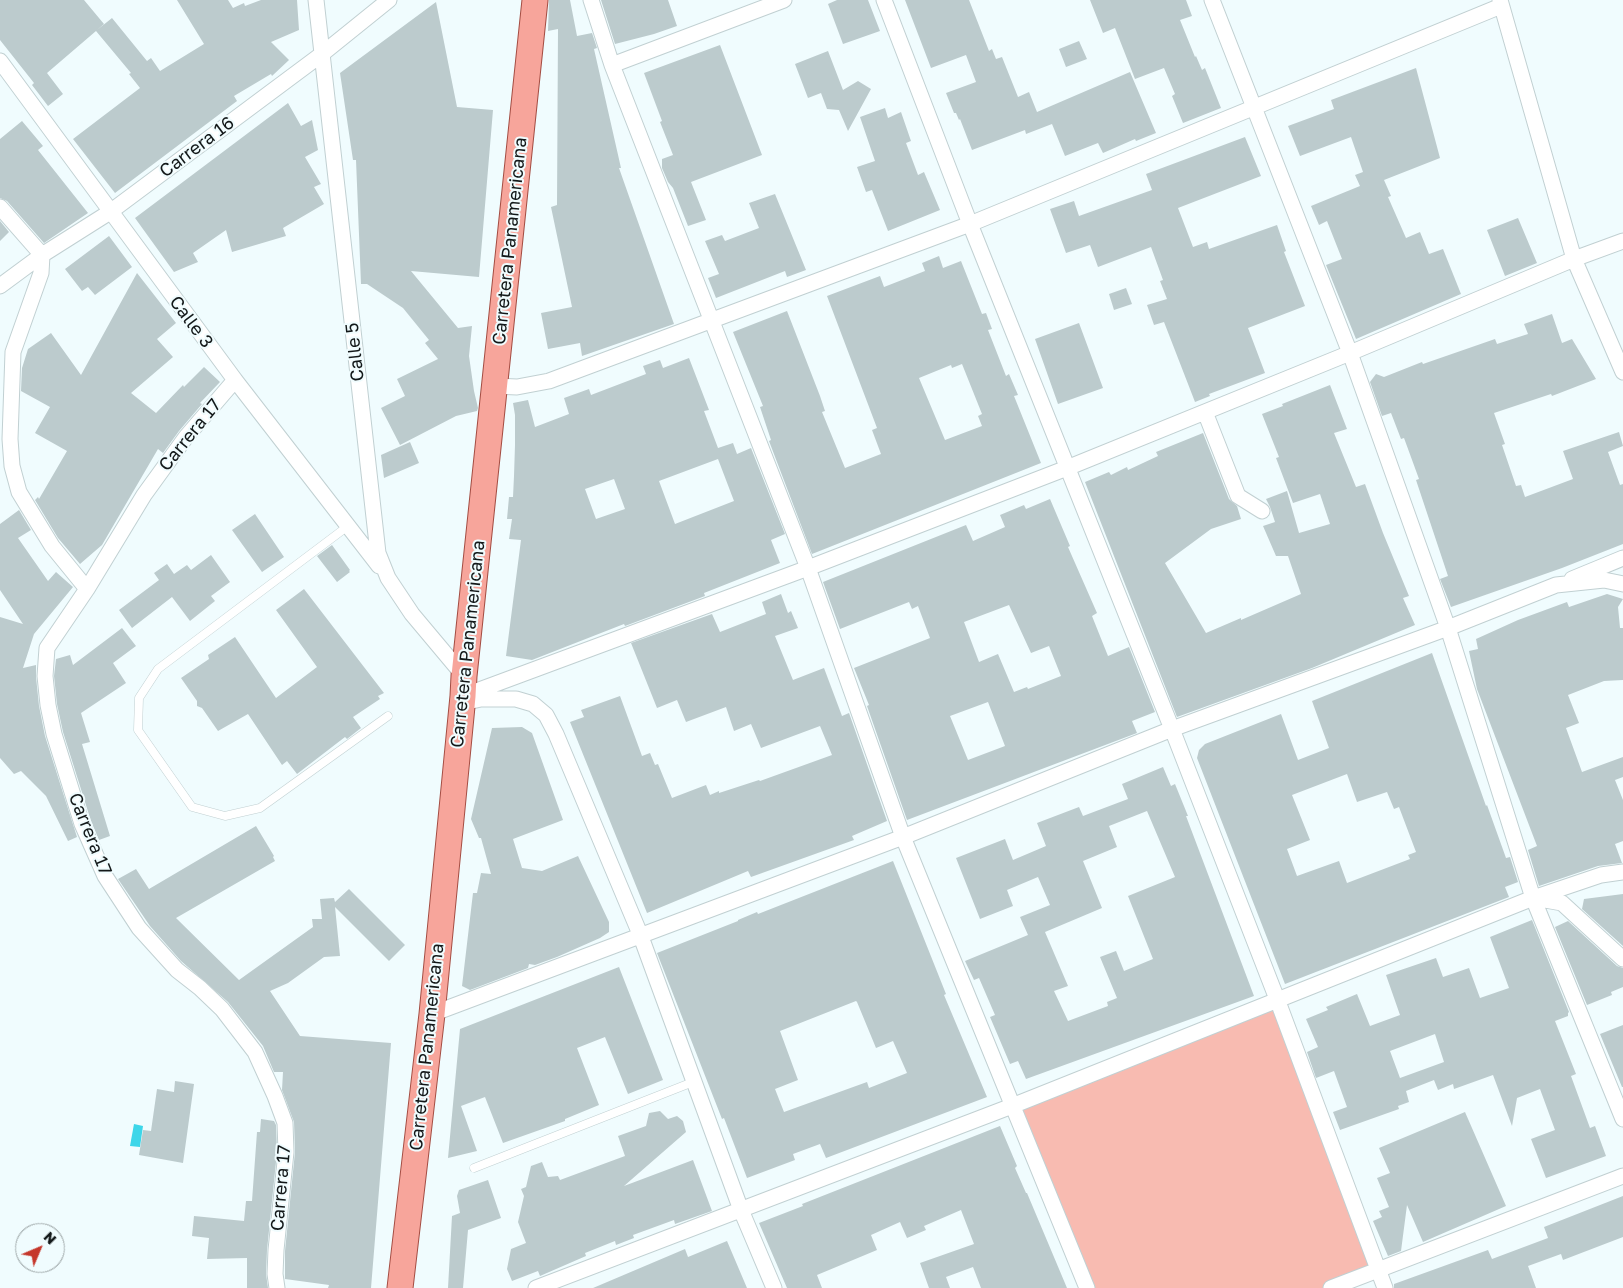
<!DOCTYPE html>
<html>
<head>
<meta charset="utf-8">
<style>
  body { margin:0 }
  #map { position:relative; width:1623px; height:1288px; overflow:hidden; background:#f0fcfe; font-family:"Golos Text",sans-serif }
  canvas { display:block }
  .north { position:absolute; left:15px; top:1223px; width:50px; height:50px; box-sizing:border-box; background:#f0fcfe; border:1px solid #98a1a2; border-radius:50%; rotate:45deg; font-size:14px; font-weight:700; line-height:20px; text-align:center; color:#131819 }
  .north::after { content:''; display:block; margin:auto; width:18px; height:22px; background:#c5372b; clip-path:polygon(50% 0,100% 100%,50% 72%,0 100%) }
</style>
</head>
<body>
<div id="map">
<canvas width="1623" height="1288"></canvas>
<div class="north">N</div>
</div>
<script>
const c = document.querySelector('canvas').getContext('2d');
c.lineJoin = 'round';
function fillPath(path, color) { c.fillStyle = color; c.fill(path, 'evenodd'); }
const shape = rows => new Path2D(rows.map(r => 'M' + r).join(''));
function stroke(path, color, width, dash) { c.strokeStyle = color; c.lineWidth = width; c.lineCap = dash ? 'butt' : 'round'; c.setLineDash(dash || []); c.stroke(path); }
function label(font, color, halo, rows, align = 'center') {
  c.font = font + ' "Golos Text",sans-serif'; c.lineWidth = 4; c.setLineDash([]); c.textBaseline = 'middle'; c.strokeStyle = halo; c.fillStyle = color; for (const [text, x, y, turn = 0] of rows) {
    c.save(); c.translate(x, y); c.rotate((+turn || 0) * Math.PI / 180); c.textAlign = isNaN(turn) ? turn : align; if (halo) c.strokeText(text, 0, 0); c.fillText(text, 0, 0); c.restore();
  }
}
const green = shape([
  [1277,999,1378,1270,1331,1288,1087,1288,1012,1106]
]);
const water = shape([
  [134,1124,143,1126,140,1147,130,1146]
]);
const building = shape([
  [0,0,84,0,104,24,97,30,112,18,147,61,151,58,160,71,204,44,177,0,228,0,233,8,244,3,245,6,261,0,297,0,299,30,271,42,289,60,272,76,271,74,234,96,237,101,115,193,73,139,140,88,129,74,131,73,96,31,47,73,63,94,48,106,32,85,34,83,0,40],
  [549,0,570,0,577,36,592,33,597,48,594,49,621,168,619,168,674,324,582,356,580,343,548,349,541,313,572,307,551,207,557,205,558,29,548,31],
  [601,0,668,0,677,26,654,34,615,44],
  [837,0,868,0,880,31,843,44,828,4],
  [905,0,969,0,989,51,992,49,996,59,1002,57,1018,97,1029,92,1037,112,1130,72,1156,133,1136,141,1135,139,1103,153,1098,143,1065,156,1052,124,1026,134,1025,130,972,150,960,119,959,120,956,113,954,113,946,93,976,82,966,55,931,68],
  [1090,0,1186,0,1192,16,1180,20,1195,57,1196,56,1202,70,1205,68,1221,108,1183,123,1172,96,1175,94,1164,68,1135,79,1115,28,1103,33],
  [436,2,457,107,493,110,479,277,411,271,458,328,472,326,469,356,474,391,478,408,477,411,456,416,400,445,381,408,405,396,397,379,438,359,425,343,429,340,403,308,367,284,361,284,356,160,353,160,340,73],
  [1079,41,1087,59,1066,67,1059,49],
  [720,45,762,155,691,182,706,220,688,226,673,188,668,182,662,168,662,159,673,155,660,122,662,121,644,73],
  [828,51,843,90,858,81,871,89,848,131,839,110,827,109,821,93,808,98,795,64],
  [1416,68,1440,158,1384,180,1391,196,1388,197,1406,238,1420,232,1429,254,1443,249,1461,294,1356,339,1326,265,1342,259,1327,221,1319,225,1311,206,1360,186,1355,175,1363,172,1351,137,1300,156,1288,126,1334,109,1331,100],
  [288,103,301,126,312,120,318,150,305,157,321,184,314,187,324,204,283,228,286,236,232,252,226,230,193,253,198,262,174,272,135,218],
  [885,108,888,118,901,112,911,141,906,143,918,175,924,172,940,210,888,231,872,190,866,192,857,167,875,161,860,117],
  [22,121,43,146,38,150,88,213,44,243,7,201,0,198,0,139],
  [1245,137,1261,176,1178,208,1193,247,1207,242,1209,249,1277,225,1286,251,1284,252,1305,306,1248,328,1265,373,1209,394,1210,396,1195,402,1164,322,1154,325,1147,305,1167,299,1160,281,1163,280,1151,247,1098,267,1090,245,1066,253,1050,209,1074,201,1079,216,1152,190,1146,174],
  [775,194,806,270,787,277,785,271,716,298,708,278,719,274,705,241,722,235,725,241,759,228,749,203],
  [1518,218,1537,263,1505,276,1487,230],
  [0,221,9,232,0,241],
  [109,236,132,267,95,295,88,287,82,291,65,269],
  [939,256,943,268,961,261,982,314,986,313,992,329,988,330,1006,376,1009,374,1018,395,1014,396,1041,463,812,554,769,441,771,440,760,407,763,406,733,332,787,311,820,396,825,411,822,412,845,468,881,454,872,430,877,428,827,296,880,276,884,287,925,271,922,263],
  [962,364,982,414,978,416,982,426,945,440,919,378,951,365,952,368],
  [137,273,176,323,157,339,173,357,131,393,156,413,183,385,184,387,204,367,220,382,200,403,202,404,179,431,163,453,158,449,102,545,80,564,58,538,35,500,38,497,39,499,67,451,35,433,50,407,21,391,22,368,28,349,51,333,81,375],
  [1126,288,1132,304,1114,310,1109,294],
  [1552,314,1562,343,1572,339,1596,379,1552,396,1551,394,1494,413,1505,444,1502,445,1516,486,1521,485,1525,497,1573,479,1563,451,1619,432,1623,446,1608,452,1620,485,1623,484,1623,544,1562,568,1451,607,1440,579,1448,576,1416,480,1419,479,1404,438,1401,439,1391,413,1382,416,1370,382,1376,374,1384,377,1422,362,1423,364,1495,339,1497,344,1528,334,1524,324],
  [1079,323,1103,388,1058,404,1035,339],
  [689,358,709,410,704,411,718,448,733,443,737,454,751,448,785,534,771,540,780,563,704,593,705,596,625,626,624,624,532,660,506,656,521,540,509,539,512,519,507,519,509,497,513,497,514,476,515,445,515,415,513,403,528,400,535,427,569,414,564,398,589,389,591,395,646,374,643,366,660,360,663,368],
  [718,459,734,501,675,524,659,481],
  [614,479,625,509,596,519,585,489],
  [1330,385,1347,429,1334,433,1356,487,1365,484,1383,533,1409,596,1403,598,1415,625,1312,668,1177,717,1085,482,1109,472,1111,475,1127,467,1128,470,1158,456,1156,452,1203,433,1229,499,1237,506,1241,519,1211,529,1165,563,1206,633,1241,618,1241,620,1301,594,1288,556,1276,556,1263,526,1275,522,1270,507,1266,499,1287,491,1299,533,1330,524,1320,494,1293,503,1276,458,1279,457,1262,414,1283,406,1282,404],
  [410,442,419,463,384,478,381,455],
  [1050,499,1070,546,1068,547,1097,613,1092,616,1108,656,1129,647,1155,712,1132,721,1137,733,907,820,867,706,869,705,854,668,930,638,918,606,912,609,909,602,840,629,823,582,966,525,973,541,1005,527,1000,515,1024,505,1026,509],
  [1009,605,1031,653,1049,646,1061,676,1028,689,1027,687,1014,692,998,654,979,662,964,622],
  [988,702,1005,746,968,760,950,716],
  [19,510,31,530,18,538,48,581,56,572,73,587,34,634,23,668,36,665,36,677,39,706,45,736,77,837,68,841,46,796,21,771,14,774,0,758,0,617,23,624,0,590,0,524],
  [255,514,284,557,262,572,232,530],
  [332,545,350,570,349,571,350,572,337,582,317,556],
  [211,555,230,582,211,596,215,601,190,621,172,597,132,628,119,610,159,580,154,573,167,564,174,574,187,565,191,570],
  [304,589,384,693,378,696,380,699,353,717,361,728,347,739,345,737,297,774,287,761,282,765,248,714,218,731,202,708,197,706,197,701,181,678,209,659,208,655,235,637,276,698,317,667,276,610],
  [781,594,788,613,791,611,798,628,775,636,793,680,824,668,842,716,849,713,887,821,852,836,854,840,751,877,748,871,647,913,570,722,584,717,581,710,620,696,642,756,650,753,655,765,658,764,672,798,706,785,710,795,719,791,719,793,759,780,760,781,832,755,820,726,761,748,751,724,734,731,726,707,686,722,677,700,657,708,631,643,712,614,720,632,766,614,762,602],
  [1607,594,1623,599,1618,607,1620,628,1623,628,1623,680,1604,681,1568,695,1579,723,1566,728,1582,772,1623,757,1623,777,1615,780,1623,800,1623,841,1615,844,1622,863,1598,866,1539,886,1528,850,1537,846,1477,689,1469,651,1478,649,1476,639,1518,620,1567,602,1569,607],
  [122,628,136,646,113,663,126,683,81,713,90,742,82,744,110,836,99,840,91,821,63,732,57,704,54,676,56,659,70,655,73,665],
  [1432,653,1486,806,1487,805,1506,858,1510,857,1518,882,1505,887,1509,897,1285,984,1197,758,1199,750,1205,744,1281,714,1298,760,1329,748,1312,701],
  [1347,774,1357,802,1387,792,1394,809,1399,807,1416,852,1408,855,1410,859,1347,883,1339,861,1297,876,1287,849,1310,840,1292,795],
  [522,727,532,733,563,820,513,839,522,868,542,871,578,856,609,922,609,932,600,938,557,957,535,965,529,964,528,968,470,990,462,986,473,893,477,893,481,873,491,874,481,838,479,838,471,819,492,728],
  [1163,767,1171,786,1175,784,1188,816,1186,816,1254,996,1026,1079,1018,1061,1010,1064,990,1017,995,1015,979,978,974,980,965,961,1028,935,1020,917,1050,905,1038,877,1007,890,1013,906,980,919,956,858,1005,839,1013,860,1046,846,1037,823,1079,807,1083,816,1128,799,1122,784],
  [1147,811,1175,877,1128,896,1153,959,1124,971,1116,951,1100,957,1117,998,1107,1002,1108,1006,1068,1021,1054,991,1068,986,1045,932,1102,908,1083,861,1117,847,1109,826],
  [256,826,274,856,273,857,275,861,176,918,239,980,313,927,312,919,322,919,320,899,334,898,335,902,349,889,405,945,389,961,335,907,340,956,324,957,288,983,270,991,300,1036,391,1043,371,1288,328,1288,329,1285,285,1279,285,1251,295,1152,294,1122,282,1090,283,1072,274,1072,263,1046,228,1002,181,961,150,926,118,879,136,869,149,889],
  [893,861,946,994,944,995,987,1097,826,1158,820,1144,793,1154,795,1160,747,1178,724,1118,722,1119,657,953,738,921,738,920,757,912,758,914],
  [856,1001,857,1002,876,1048,893,1041,907,1073,869,1088,867,1082,784,1112,775,1089,798,1080,780,1031],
  [1623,894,1623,946,1582,909,1584,899],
  [1532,920,1569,1012,1568,1013,1568,1016,1555,1021,1576,1074,1571,1076,1590,1128,1595,1126,1606,1156,1546,1178,1531,1139,1555,1130,1540,1089,1517,1098,1512,1126,1493,1075,1454,1089,1453,1084,1438,1090,1434,1080,1406,1091,1409,1102,1398,1106,1399,1109,1340,1130,1333,1112,1347,1107,1334,1071,1316,1078,1307,1052,1318,1047,1306,1019,1328,1010,1326,1007,1357,994,1370,1026,1400,1015,1386,975,1436,958,1443,977,1469,968,1480,998,1509,988,1490,937],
  [1435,1034,1444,1062,1400,1078,1390,1051],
  [1568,921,1617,966,1623,968,1623,987,1611,992,1612,995,1587,1005,1555,927],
  [619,967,663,1080,628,1094,605,1037,577,1048,599,1105,565,1119,565,1121,503,1143,485,1097,461,1106,477,1151,448,1158,460,1029],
  [1623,1025,1623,1087,1622,1087,1600,1034],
  [175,1081,194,1084,183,1163,139,1155,143,1130,151,1131,157,1089,174,1092],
  [660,1111,668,1119,677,1116,683,1121,686,1132,624,1186,693,1160,712,1211,675,1224,674,1220,633,1235,634,1238,616,1245,615,1241,585,1253,586,1256,540,1276,538,1271,512,1281,507,1269,511,1249,526,1243,518,1222,524,1196,521,1189,526,1187,531,1166,542,1162,548,1177,558,1176,560,1180,625,1156,618,1136,646,1126,649,1113],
  [1465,1112,1506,1206,1423,1242,1407,1205,1401,1251,1388,1256,1373,1221,1382,1217,1379,1211,1389,1207,1377,1178,1390,1173,1379,1148],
  [261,1119,274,1121,276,1125,277,1152,267,1250,266,1274,268,1288,247,1288,247,1258,207,1259,209,1238,192,1236,194,1216,244,1221,246,1201,252,1201,257,1132,260,1132],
  [1000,1126,1017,1166,1015,1168,1026,1193,1027,1193,1067,1288,981,1288,973,1267,946,1277,950,1288,929,1288,920,1263,974,1244,961,1210,924,1226,926,1230,907,1238,900,1222,871,1235,877,1250,817,1275,822,1288,787,1288,759,1223,803,1206,802,1204],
  [488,1180,501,1218,468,1230,463,1288,448,1288,452,1216,460,1213,457,1196,459,1190],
  [1623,1196,1623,1237,1563,1260,1561,1254,1528,1266,1536,1288,1394,1288,1394,1284,1488,1250,1492,1259,1548,1238,1544,1227],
  [727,1241,747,1288,593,1288,685,1249,688,1257]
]);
const service = shape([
  [348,526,158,669,139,698,138,730,192,807,225,816,260,808,388,716],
  [474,1168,693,1082]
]);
const minor = shape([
  [316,0,378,553,388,578,412,614,464,676],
  [591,0,612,65,808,568,903,837,1087,1288],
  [1212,0,1350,353,1448,628,1533,898,1623,1119],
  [1500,0,1574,259,1623,372],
  [0,61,235,380,379,566],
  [612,65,784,0],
  [0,207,42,255,41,273,13,352,10,439,12,466,19,492,52,546,87,589],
  [0,286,42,255,110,212,322,54,389,0],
  [235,380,186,437,144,495,87,589,47,648,45,676,48,705,54,734,82,824,105,876,139,928,177,970,200,988,222,1009,255,1052,275,1096,285,1123,286,1152,276,1250,275,1274,277,1288],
  [495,386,517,387,549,381,970,224,884,0],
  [1205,412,1238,496,1262,511],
  [1572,579,1623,558],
  [463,696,808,568,1067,468,1350,353,1574,259,1623,241],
  [467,702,481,699,516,699,533,704,546,715,556,734,640,934,741,1210,774,1288],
  [1534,898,1562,903,1623,959],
  [432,1014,903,837,1172,729,1448,628,1556,585,1604,580,1623,584],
  [536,1288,1012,1106,1533,898,1601,875,1623,872],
  [1331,1288,1623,1176],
  [1385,1288,1277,999,1172,729,970,224,1501,6]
]);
const primary = shape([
  [400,1288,432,1014,463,696,464,676,535,0]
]);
const streetNames = [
  ["Carrera 16",197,147,-37],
  ["Carretera Panamericana",510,241,-84],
  ["Calle 3",191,322,53],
  ["Calle 5",355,352,-96],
  ["Carrera 17",190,435,-51],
  ["Carretera Panamericana",468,644,-84],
  ["Carrera 17",90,834,68],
  ["Carretera Panamericana",427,1047,-84],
  ["Carrera 17",281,1188,-85]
];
fillPath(green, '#f8bbb1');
fillPath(water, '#3dd6e9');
fillPath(building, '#bccbcd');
stroke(service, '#c1d0d2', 9);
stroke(minor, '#c1d0d2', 17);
stroke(primary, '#a44d43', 27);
stroke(service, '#fff', 8);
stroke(minor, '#fff', 15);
stroke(primary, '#f7a59b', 25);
label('18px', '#131819', '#f0fcfe', streetNames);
</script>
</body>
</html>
